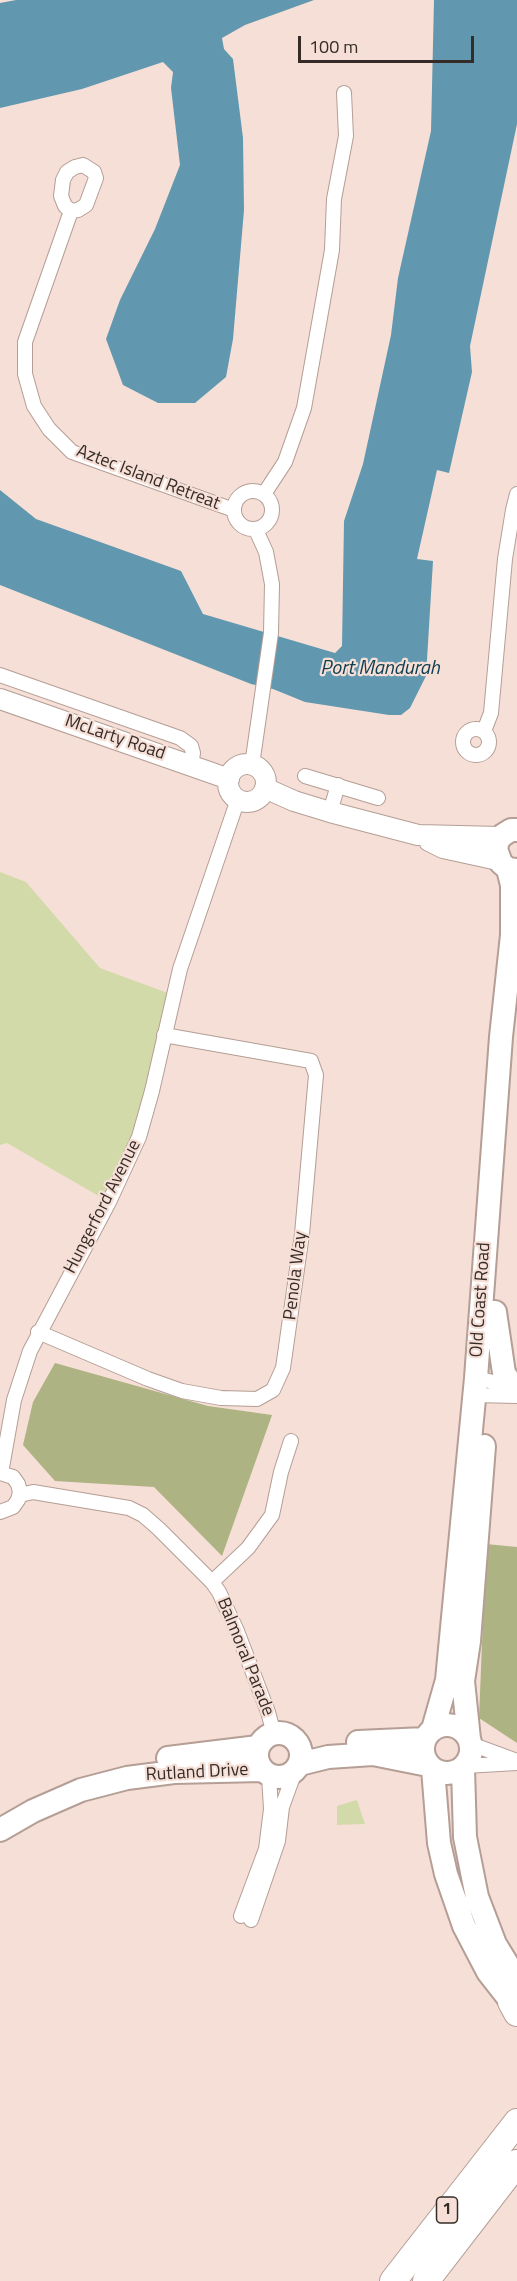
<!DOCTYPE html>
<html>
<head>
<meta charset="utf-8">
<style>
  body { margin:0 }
  #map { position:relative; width:517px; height:2281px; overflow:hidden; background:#f6dfd6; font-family:"Titillium Web",sans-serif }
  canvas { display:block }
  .scale { position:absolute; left:298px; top:36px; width:176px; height:27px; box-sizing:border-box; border:3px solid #352c28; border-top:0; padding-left:8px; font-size:18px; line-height:21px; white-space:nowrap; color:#352c28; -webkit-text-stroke:4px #f6dfd6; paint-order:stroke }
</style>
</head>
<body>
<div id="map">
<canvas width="517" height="2281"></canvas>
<div class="scale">100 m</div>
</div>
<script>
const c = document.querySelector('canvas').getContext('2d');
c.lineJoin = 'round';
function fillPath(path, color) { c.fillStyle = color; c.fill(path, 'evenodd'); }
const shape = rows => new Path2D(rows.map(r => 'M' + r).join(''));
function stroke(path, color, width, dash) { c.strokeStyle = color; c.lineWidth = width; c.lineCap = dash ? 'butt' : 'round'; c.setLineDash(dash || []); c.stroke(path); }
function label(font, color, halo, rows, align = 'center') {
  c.font = font + ' "Titillium Web",sans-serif'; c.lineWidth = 4.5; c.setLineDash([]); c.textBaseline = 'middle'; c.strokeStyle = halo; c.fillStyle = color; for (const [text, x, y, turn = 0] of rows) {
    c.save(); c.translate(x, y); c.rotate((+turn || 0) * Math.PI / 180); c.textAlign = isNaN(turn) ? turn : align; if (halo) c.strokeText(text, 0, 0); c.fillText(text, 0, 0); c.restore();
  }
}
const green = shape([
  [0,872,26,882,100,968,173,995,152,1091,109,1202,7,1143,0,1145],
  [357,1800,365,1824,337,1825,337,1806]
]);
const forest = shape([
  [55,1363,208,1406,272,1415,222,1556,154,1487,55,1481,23,1445,33,1402],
  [486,1544,517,1547,517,1743,479,1718]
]);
const water = shape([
  [16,0,314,0,245,25,222,38,224,49,233,59,243,138,244,210,233,339,226,377,195,403,158,403,123,385,106,339,120,300,155,229,180,165,171,88,173,72,163,62,82,89,0,108,0,3],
  [434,0,517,0,517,124,470,346,472,372,449,473,437,470,417,559,433,561,426,676,410,708,401,715,389,715,305,702,273,689,251,684,0,585,0,490,36,519,181,571,203,614,335,653,342,646,344,521,363,464,391,335,398,278,431,131]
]);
const street = shape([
  [71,211,78,210,86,205,96,178,94,172,83,165,75,167,67,172,63,180,61,196,65,206,71,211,25,342,25,374,34,406,49,429,72,452,234,510],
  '234 510a19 19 0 1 1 38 0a19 19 0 1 1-38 0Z',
  [264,494,285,462,304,408,332,250,334,199,346,136,344,93],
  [517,494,513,510,517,511],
  [0,675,180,738,191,746,193,753,191,765],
  '463 742a13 13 0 1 1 26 0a13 13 0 1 1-26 0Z',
  [484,731,491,713,505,559,513,510],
  [252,765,271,633,272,584,266,552,256,530],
  [305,776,378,798],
  [330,812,338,785],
  [38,1332,148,1379,182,1391,221,1398,257,1399,273,1390,283,1368,302,1234,316,1075,311,1061,164,1035],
  [476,1378,515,1387],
  [474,1395,517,1396],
  [0,1473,13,1477,18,1484,20,1492,18,1500,13,1507,0,1512],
  [1,1473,14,1400,30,1351,109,1202,139,1137,152,1091,180,969,238,799],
  [20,1495,33,1492,129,1508,143,1515,159,1529,212,1582,219,1592,237,1631,268,1712,274,1734],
  [212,1582,248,1548,272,1515,281,1472,291,1441],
  [471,1744,517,1761],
  [465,1766,517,1763],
  [241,1916,266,1849,271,1809,269,1776],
  [251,1920,278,1841,282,1807,295,1771]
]);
const secondary = shape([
  [0,699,229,779],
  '228 783a19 19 0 1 1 38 0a19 19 0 1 1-38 0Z',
  [265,788,294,801,330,812,418,835,500,837],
  [429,841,443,848,498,860]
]);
const primary = shape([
  [517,830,511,830,503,835,498,840,496,849,501,863,508,869,517,870],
  [495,1312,504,1373,512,1385,517,1387],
  '423 1749a24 24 0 1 1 48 0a24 24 0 1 1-48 0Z',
  [433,1729,447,1680,476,1378,501,1037,512,935,512,885,508,869],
  '257 1755a22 22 0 1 1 44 0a22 22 0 1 1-44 0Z',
  [469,1739,463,1681,469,1641,484,1446],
  [358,1742,425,1739],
  [168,1758,258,1747],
  [300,1764,328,1757,373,1754,428,1765],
  [463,1768,465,1837,477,1897,495,1944,517,1980],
  [433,1769,439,1843,446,1874,464,1926,488,1972,517,2009],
  [0,1830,33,1811,81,1790,127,1778,174,1772,262,1770]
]);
const highway = shape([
  [511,2002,517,2013],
  [393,2281,517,2122],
  [426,2281,517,2163]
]);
const shields = [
  [447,2210,21]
];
const shieldNames = [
  ["1",447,2210]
];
const streetNames = [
  ["Aztec Island Retreat",148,478,21],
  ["McLarty Road",115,738,19],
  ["Hungerford Avenue",103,1207,-63],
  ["Penola Way",296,1276,-83],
  ["Old Coast Road",481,1300,-86],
  ["Balmoral Parade",245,1657,68],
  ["Rutland Drive",197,1773,-3]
];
const waterNames = [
  ["Port Mandurah",380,669]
];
fillPath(green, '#d3daa9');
fillPath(forest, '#adb382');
fillPath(water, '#6198af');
stroke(street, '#b49e95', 16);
stroke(secondary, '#b49e95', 22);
stroke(primary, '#b49e95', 26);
stroke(highway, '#b49e95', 28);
stroke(street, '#fff', 14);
stroke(secondary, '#fff', 20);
stroke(primary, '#fff', 22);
stroke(highway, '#fff', 26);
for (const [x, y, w] of shields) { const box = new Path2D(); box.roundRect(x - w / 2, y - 13, w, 26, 4.5); c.fillStyle = '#f6dfd6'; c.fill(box); stroke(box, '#352c28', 1.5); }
label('bold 16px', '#352c28', null, shieldNames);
label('18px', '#352c28', '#f6dfd6', streetNames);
label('italic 20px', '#0d3e50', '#f6dfd6', waterNames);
</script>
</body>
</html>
